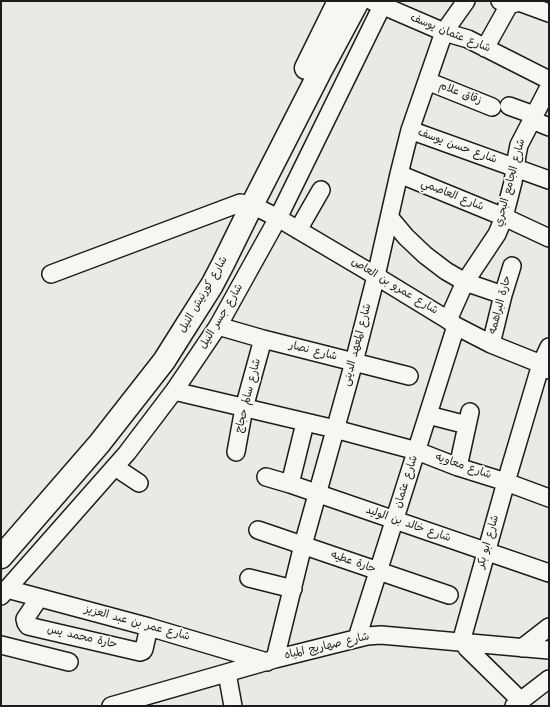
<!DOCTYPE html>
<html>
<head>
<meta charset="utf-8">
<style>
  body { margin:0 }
  #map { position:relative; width:550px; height:707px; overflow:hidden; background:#e9e9e5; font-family:Kalam,sans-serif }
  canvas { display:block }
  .frame { position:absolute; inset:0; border:2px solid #1c1c1c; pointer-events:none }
</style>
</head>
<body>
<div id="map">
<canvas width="550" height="707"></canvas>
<div class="frame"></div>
</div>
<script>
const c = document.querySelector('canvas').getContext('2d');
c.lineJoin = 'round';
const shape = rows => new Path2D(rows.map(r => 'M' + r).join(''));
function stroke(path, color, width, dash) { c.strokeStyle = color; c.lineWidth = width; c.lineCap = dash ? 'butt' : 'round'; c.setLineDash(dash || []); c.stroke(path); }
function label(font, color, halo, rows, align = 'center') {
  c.font = font + ' Kalam,"Playpen Sans Arabic",sans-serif'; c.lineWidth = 3.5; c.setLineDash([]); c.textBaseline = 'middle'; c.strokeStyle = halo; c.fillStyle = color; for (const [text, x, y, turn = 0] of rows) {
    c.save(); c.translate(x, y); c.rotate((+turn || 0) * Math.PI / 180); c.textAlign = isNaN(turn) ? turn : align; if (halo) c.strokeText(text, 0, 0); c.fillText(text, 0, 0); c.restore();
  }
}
const minor = shape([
  [372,1,444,32,468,39,549,80],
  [500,1,509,5,519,2,549,13],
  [485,48,509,5],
  [427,81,492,107],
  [509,106,534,115],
  [532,120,549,127],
  [410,130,549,180],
  [399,174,504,217,549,238],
  [390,218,406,237,425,255,446,271,465,282,503,295],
  [298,230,321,190],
  [51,274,240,203,252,205,278,218,376,276,448,320,456,326,491,344,541,364,549,370],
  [448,320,465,282,497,234,504,217,513,182,517,155,519,145,549,87],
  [218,326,263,339,409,376],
  [491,344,503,295,512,266],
  [174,391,335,429,417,451,458,467,506,482,549,498],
  [428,415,467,425],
  [236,452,244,408,263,339],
  [115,467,139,483],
  [458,467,470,412],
  [266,477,290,484,549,573],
  [290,484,305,423],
  [258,530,449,595],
  [249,578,293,589],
  [7,589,149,627,267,662],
  [1,596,127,453,174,391,218,326,278,218,382,6,386,1],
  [39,598,25,619,26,623,28,626,140,652,143,651,144,649,149,627],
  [357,638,456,326],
  [1,645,69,662],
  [522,648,549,627],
  [275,659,303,545,354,362,376,276,399,174,410,130,444,32,466,1],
  [227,673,233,706],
  [520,700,467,648,463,642,463,635,506,482,541,364,549,347],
  [111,706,275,659,367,636,381,635,549,650],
  [514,706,549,679]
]);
const major = shape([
  [306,68,339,1],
  [1,557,99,444,164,361,181,334,212,285,223,264,252,205,321,70,358,1]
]);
const streetNames = [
  ["شارع عثمان يوسف",450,34,22],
  ["زقاق علام",460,94,21],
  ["شارع حسن يوسف",457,147,20],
  ["شارع الجامع البحري",511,183,-75],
  ["شارع العاصمي",452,196,22],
  ["شارع عمرو بن العاص",394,287,31],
  ["شارع كورنيش النيل",204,295,-60],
  ["حارة البراهمه",501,305,-75],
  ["شارع جسر النيل",222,317,-59],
  ["شارع المعهد الدينى",358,345,-75],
  ["شارع نصار",313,352,14],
  ["شارع سالم حجاج",249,396,-76],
  ["شارع معاويه",463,467,19],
  ["شارع عثمان",407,482,-72],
  ["شارع خالد بن الوليد",408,525,19],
  ["شارع ابو بكر",489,542,-74],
  ["حارة عطيه",353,563,19],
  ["شارع عمر بن عبد العزيز",137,624,15],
  ["حارة محمد يس",82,638,13],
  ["شارع صهاريج المياه",327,647,-13]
];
stroke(minor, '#1c1c1c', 20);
stroke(major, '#1c1c1c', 25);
stroke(minor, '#f6f6f2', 17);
stroke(major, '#f6f6f2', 22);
label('11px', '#1c1c1c', '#f6f6f2', streetNames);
</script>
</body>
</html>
